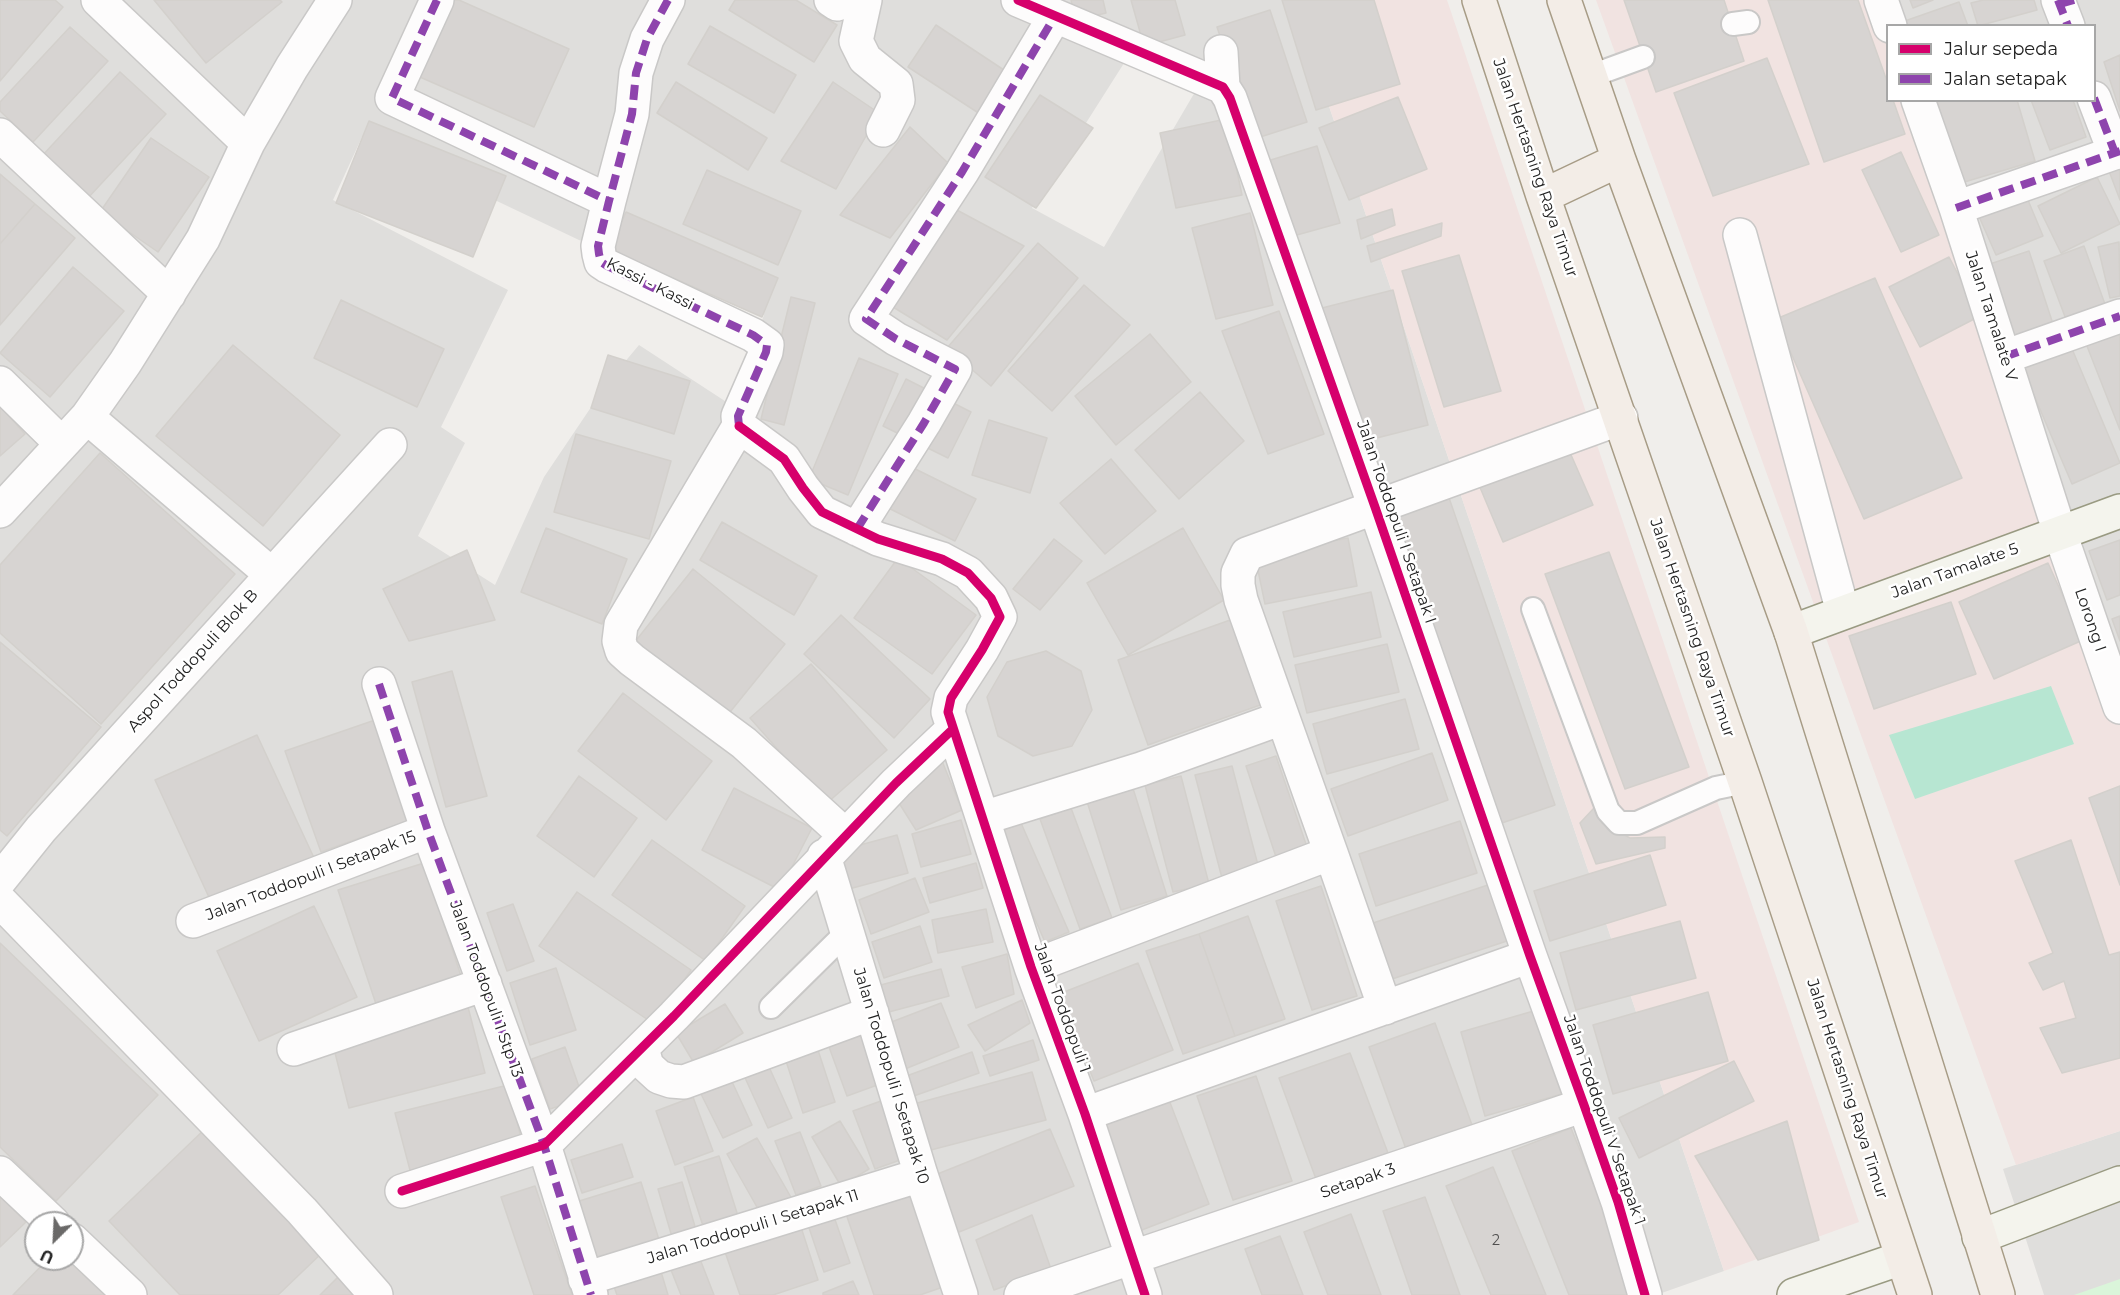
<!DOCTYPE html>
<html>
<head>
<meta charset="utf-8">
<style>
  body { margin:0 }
  #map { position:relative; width:2120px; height:1295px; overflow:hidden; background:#f0eeeb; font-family:Montserrat,sans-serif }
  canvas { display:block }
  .legend { position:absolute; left:1886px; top:24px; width:210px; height:78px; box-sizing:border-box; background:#fff; border:2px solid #a7a7a7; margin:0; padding:8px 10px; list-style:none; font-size:18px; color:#222 }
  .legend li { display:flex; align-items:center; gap:12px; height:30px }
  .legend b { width:30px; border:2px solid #a7a7a7 }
  .north { position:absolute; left:24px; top:1211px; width:60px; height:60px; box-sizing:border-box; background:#fff; border:2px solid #a7a7a7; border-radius:50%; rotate:204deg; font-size:16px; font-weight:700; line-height:24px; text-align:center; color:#222 }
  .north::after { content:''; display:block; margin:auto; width:21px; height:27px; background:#6a6968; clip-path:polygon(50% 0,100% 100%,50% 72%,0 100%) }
</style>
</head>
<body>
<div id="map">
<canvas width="2120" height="1295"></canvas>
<ul class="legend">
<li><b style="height:8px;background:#d6006c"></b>Jalur sepeda</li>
<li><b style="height:8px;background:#8e44ad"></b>Jalan setapak</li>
</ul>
<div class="north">U</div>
</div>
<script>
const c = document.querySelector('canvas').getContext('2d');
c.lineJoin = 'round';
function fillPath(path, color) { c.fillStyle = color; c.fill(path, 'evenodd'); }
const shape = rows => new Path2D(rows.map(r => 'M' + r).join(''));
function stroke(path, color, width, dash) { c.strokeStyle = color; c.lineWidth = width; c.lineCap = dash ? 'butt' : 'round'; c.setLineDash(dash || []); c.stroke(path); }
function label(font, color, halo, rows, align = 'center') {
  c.font = font + ' Montserrat,sans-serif'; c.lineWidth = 5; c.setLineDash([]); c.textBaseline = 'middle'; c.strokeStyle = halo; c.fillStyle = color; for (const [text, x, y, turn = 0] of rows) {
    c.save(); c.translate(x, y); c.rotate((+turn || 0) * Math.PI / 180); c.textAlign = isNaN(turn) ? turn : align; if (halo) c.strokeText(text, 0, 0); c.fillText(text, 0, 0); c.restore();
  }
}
const residential = shape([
  [0,0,1293,0,1724,1271,1656,1295,0,1295],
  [1133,49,1202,80,1104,247,1032,208],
  [362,137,579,240,764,315,731,405,639,345,608,382,544,477,495,585,418,536,465,443,441,427,508,290,333,200],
  [36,1223,72,1223,72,1259,36,1259],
  [1879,0,2120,0,2120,695,1914,101,2094,100,2094,26,1888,25],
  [2120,1131,2120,1295,2044,1295,2003,1169]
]);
const commercial = shape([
  [1293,0,1447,0,1859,1222,1724,1271],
  [1596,0,1879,0,1888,26,1888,100,1914,101,2120,695,2120,1131,2016,1165]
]);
const park = shape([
  [2120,1279,2120,1295,2074,1295]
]);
const pitch = shape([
  [2051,686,2074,744,1915,799,1889,735]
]);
const building = shape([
  [0,0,55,0,63,7,0,81,0,0],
  [154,0,280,0,282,2,206,63,154,0],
  [446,0,459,0,569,49,534,127,413,74,446,0],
  [735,0,796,0,837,25,814,62,729,10,735,0],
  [1071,0,1103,0,1106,13,1076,20,1071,0],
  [1131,0,1175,0,1185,35,1144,46,1131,0],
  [1282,0,1374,0,1400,84,1316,110,1282,0],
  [1624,0,1724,0,1744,61,1656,92,1624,0],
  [1768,0,1858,0,1888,84,1888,100,1893,100,1905,134,1824,162,1768,0],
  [1910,0,1933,0,1913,8,1910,0],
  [1983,0,2034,0,2037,10,1978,26,1971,3,1983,0],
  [1959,2,1968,26,1903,26,1902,22,1959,2],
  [1270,10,1307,122,1254,139,1217,27,1270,10],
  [936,25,1007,72,980,114,908,67,936,25],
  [710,26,796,75,774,113,688,64,710,26],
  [70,27,108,61,33,142,0,111,0,102,70,27],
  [2120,55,2120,111,2104,62,2120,55],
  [1767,58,1809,164,1713,196,1674,93,1767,58],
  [120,72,166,114,87,199,41,157,120,72],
  [676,82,767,138,748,170,657,113,676,82],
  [833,82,879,113,836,189,781,161,833,82],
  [1040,95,1093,128,1036,208,985,177,1040,95],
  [1398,97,1427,169,1349,200,1319,128,1398,97],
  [2017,100,2035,161,1961,183,1937,101,2017,100],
  [2031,100,2073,100,2086,137,2050,150,2031,100],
  [1226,119,1242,195,1176,208,1160,133,1226,119],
  [369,121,506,176,473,257,336,203,369,121],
  [910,127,948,163,890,238,840,215,910,127],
  [151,138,209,177,158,252,100,212,151,138],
  [1317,146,1340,223,1286,238,1264,162,1317,146],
  [1901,152,1939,235,1901,252,1862,170,1901,152],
  [2120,167,2120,200,2109,171,2120,167],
  [707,170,801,211,778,265,683,224,707,170],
  [0,174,35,204,0,244,0,174],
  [2097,177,2120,224,2061,253,2038,206,2097,177],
  [2025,193,2043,236,1996,255,1977,212,2025,193],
  [35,204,75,238,0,325,0,244,35,204],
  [955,209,1024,246,947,340,893,307,955,209],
  [1392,209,1395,225,1361,239,1357,220,1392,209],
  [626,212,778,278,762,317,609,250,626,212],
  [1250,213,1273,305,1216,319,1192,228,1250,213],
  [1442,223,1441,236,1371,262,1367,246,1442,223],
  [2119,242,2120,296,2110,298,2098,247,2119,242],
  [1038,243,1078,278,991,386,947,348,1038,243],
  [2084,246,2106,307,2067,322,2044,261,2084,246],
  [2029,251,2054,327,2012,341,1987,265,2029,251],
  [1459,255,1501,391,1444,407,1402,271,1459,255],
  [1949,257,1980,316,1920,347,1889,287,1949,257],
  [73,267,124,311,50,397,0,353,73,267],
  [1875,278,1962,478,1864,519,1776,319,1875,278],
  [1084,285,1130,325,1052,411,1008,371,1084,285],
  [1393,290,1428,425,1357,443,1322,308,1393,290],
  [791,297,815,303,784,425,761,419,791,297],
  [341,300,444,349,417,407,314,358,341,300],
  [1279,311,1324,434,1268,454,1222,331,1279,311],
  [2120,321,2120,430,2083,336,2120,321],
  [1150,334,1191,382,1116,445,1075,396,1150,334],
  [2067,337,2120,463,2072,484,2018,358,2067,337],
  [233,345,340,435,263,526,156,436,233,345],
  [608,355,690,381,674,434,591,408,608,355],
  [859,358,898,374,848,495,809,479,859,358],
  [906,379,971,412,948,458,883,426,906,379],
  [1200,392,1244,441,1179,499,1135,450,1200,392],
  [0,406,25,434,0,456,0,406],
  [989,420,1047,438,1030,493,972,475,989,420],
  [576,434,671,461,649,539,554,512,576,434],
  [1568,448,1593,505,1503,542,1479,485,1568,448],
  [100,453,235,574,101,724,0,633,0,565,100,453],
  [885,454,976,499,955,541,864,496,885,454],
  [1111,459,1156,511,1105,554,1060,503,1111,459],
  [1447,492,1555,805,1490,827,1382,514,1447,492],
  [722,522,817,576,794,615,700,560,722,522],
  [546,528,627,559,602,624,521,592,546,528],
  [1183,528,1224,600,1128,655,1087,583,1183,528],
  [1348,538,1357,586,1265,604,1255,556,1348,538],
  [1054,539,1082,561,1040,610,1013,589,1054,539],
  [2120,540,2120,595,2107,600,2089,551,2120,540],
  [467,550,495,620,409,641,383,589,467,550],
  [1609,552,1689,767,1625,789,1545,574,1609,552],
  [898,558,976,615,932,674,854,618,898,558],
  [2048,563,2083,640,1994,679,1959,602,2048,563],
  [693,569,785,644,726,717,634,643,693,569],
  [1371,592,1381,637,1294,657,1283,612,1371,592],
  [1951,602,1976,674,1874,709,1849,636,1951,602],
  [841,615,930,699,894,738,804,654,841,615],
  [2120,616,2120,641,2112,619,2120,616],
  [1233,619,1263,704,1148,745,1118,660,1233,619],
  [0,642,101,727,7,836,0,830,0,642],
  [1387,644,1399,692,1307,713,1295,665,1387,644],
  [1046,651,1081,671,1092,710,1072,746,1033,756,998,736,987,697,1007,662,1046,651],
  [811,664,887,750,826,804,750,718,811,664],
  [452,671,487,796,446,807,412,682,452,671],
  [623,693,712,761,666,820,578,751,623,693],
  [1405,699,1419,749,1327,774,1313,724,1405,699],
  [378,719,413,819,321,852,285,751,378,719],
  [257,735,315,860,213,906,155,780,257,735],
  [1432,753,1448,800,1348,836,1331,789,1432,753],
  [1276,756,1308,850,1277,860,1246,766,1276,756],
  [942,761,962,810,916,830,899,803,942,761],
  [1232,766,1259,869,1222,878,1195,775,1232,766],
  [579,776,637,818,594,877,537,836,579,776],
  [1181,776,1209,884,1173,892,1145,785,1181,776],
  [1130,779,1167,896,1121,910,1084,792,1130,779],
  [2120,786,2120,885,2089,798,2120,786],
  [734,788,812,828,780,890,702,850,734,788],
  [1071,808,1112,918,1080,929,1040,819,1071,808],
  [1594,808,1602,823,1630,838,1665,837,1665,848,1596,864,1580,823,1594,808],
  [961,820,971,854,921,867,912,834,961,820],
  [1460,821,1477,873,1376,906,1359,854,1460,821],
  [1021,823,1069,932,1045,942,997,833,1021,823],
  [897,835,908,873,849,889,838,851,897,835],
  [652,840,745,906,706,961,612,895,652,840],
  [2071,840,2109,955,2120,952,2120,1058,2062,1073,2040,1028,2076,1018,2064,981,2043,990,2029,963,2053,953,2015,861,2071,840],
  [1650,855,1666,905,1550,941,1534,891,1650,855],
  [424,863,461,976,376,1004,338,890,424,863],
  [976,863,983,888,930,903,923,878,976,863],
  [915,878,929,912,871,934,859,900,915,878],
  [1491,884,1510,940,1386,981,1367,925,1491,884],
  [1321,886,1357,996,1312,1010,1276,901,1321,886],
  [577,892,691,970,654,1024,539,946,577,892],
  [513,904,534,961,507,971,487,913,513,904],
  [314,906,357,997,259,1041,217,951,314,906],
  [986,909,993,942,938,953,932,920,986,909],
  [1248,916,1285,1019,1235,1036,1199,934,1248,916],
  [1680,921,1696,978,1576,1010,1560,953,1680,921],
  [920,926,932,962,884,978,872,942,920,926],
  [1199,934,1235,1036,1183,1054,1146,951,1199,934],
  [0,943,158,1095,56,1201,0,1147,0,943],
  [1007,954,1014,994,976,1008,962,967,1007,954],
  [1138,963,1173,1050,1094,1081,1059,994,1138,963],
  [556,968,576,1030,530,1045,510,983,556,968],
  [941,969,949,996,885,1013,877,986,941,969],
  [1708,992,1728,1061,1613,1094,1593,1025,1708,992],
  [1022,1000,1030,1023,985,1051,968,1025,1022,1000],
  [941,1003,959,1047,900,1071,881,1026,941,1003],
  [725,1004,743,1033,694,1063,676,1033,725,1004],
  [468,1007,485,1073,349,1108,332,1041,468,1007],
  [1537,1010,1562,1094,1485,1116,1461,1032,1537,1010],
  [1435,1023,1472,1125,1406,1149,1369,1047,1435,1023],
  [857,1024,880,1084,847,1096,825,1036,857,1024],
  [1033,1040,1039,1060,990,1076,983,1056,1033,1040],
  [816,1044,835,1102,803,1113,784,1055,816,1044],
  [565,1047,583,1098,550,1109,532,1059,565,1047],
  [972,1052,979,1073,908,1098,901,1078,972,1052],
  [1350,1053,1388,1153,1316,1179,1279,1078,1350,1053],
  [765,1058,792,1118,768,1128,741,1069,765,1058],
  [1734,1061,1754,1101,1639,1158,1619,1118,1734,1061],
  [1032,1072,1046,1120,927,1151,914,1104,1032,1072],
  [728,1073,752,1125,723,1138,697,1086,728,1073],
  [1256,1076,1292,1181,1233,1200,1197,1096,1256,1076],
  [508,1085,523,1146,411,1174,395,1113,508,1085],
  [693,1097,713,1151,675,1165,656,1111,693,1097],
  [1169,1100,1209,1204,1134,1233,1093,1129,1169,1100],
  [881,1101,903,1159,875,1169,853,1111,881,1101],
  [840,1121,869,1169,841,1186,812,1137,840,1121],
  [1787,1121,1819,1240,1758,1260,1695,1156,1787,1121],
  [207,1127,326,1249,278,1295,180,1295,109,1221,207,1127],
  [1571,1128,1638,1295,1569,1295,1512,1151,1571,1128],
  [1050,1129,1074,1186,954,1234,930,1177,1050,1129],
  [800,1132,821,1186,796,1195,775,1141,800,1132],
  [757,1138,792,1199,762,1216,727,1154,757,1138],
  [622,1144,633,1177,582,1193,571,1160,622,1144],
  [719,1156,738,1216,703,1226,684,1167,719,1156],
  [1493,1167,1546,1295,1491,1295,1446,1186,1493,1167],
  [641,1182,660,1243,595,1263,576,1202,641,1182],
  [682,1182,696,1230,672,1237,658,1189,682,1182],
  [535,1186,572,1295,534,1295,501,1197,535,1186],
  [913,1188,946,1286,920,1295,874,1295,845,1211,913,1188],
  [0,1196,26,1222,0,1247,0,1196],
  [1425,1197,1460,1295,1412,1295,1383,1211,1425,1197],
  [831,1208,850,1263,824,1272,805,1216,831,1208],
  [1351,1214,1381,1295,1328,1295,1304,1232,1351,1214],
  [1032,1215,1051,1269,994,1290,976,1240,1032,1215],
  [800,1224,818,1280,773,1295,740,1295,724,1249,800,1224],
  [1280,1236,1303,1295,1262,1295,1245,1249,1280,1236],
  [698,1254,714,1295,681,1295,669,1265,698,1254],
  [48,1259,72,1259,117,1295,13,1295,48,1259],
  [659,1265,668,1295,617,1295,612,1281,659,1265],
  [339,1276,356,1295,320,1295,339,1276],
  [853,1281,859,1295,823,1295,823,1293,853,1281]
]);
const lane = shape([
  [1733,24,1748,22],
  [1591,76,1643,57],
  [1533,609,1608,811,1619,823,1637,823,1716,788,1745,782],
  [771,1007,847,932]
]);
const street = shape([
  [98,0,248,143],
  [437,0,392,98,609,201],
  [668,0,647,39,636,73,632,114,609,201,598,246,599,254,601,262,607,266,753,335,767,345,766,352,738,416,739,426],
  [831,0,837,4,849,0],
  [865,0,856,41,865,59,896,84,898,100,883,130],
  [1018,0,1223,87,1230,98,1375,507,1530,956,1584,1105,1618,1202,1645,1295],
  [1881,0,1890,26],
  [2058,0,2068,26],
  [1221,52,1223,87],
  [2094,98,2115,153],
  [1918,100,1956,208,2060,533,2120,707],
  [0,135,169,294],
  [1956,208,2120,151],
  [1740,235,1843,612],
  [2004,357,2120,316],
  [0,383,62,444],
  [87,417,271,574],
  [739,426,784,459,803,488,822,512,878,539,942,559,968,573,991,598,1000,617,982,650,951,698,948,712,1031,967,1085,1114,1145,1295],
  [739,426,621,625,619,641,622,651,632,660,744,743,845,835],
  [0,511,87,417,125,363,203,239,248,143,292,67,335,0],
  [857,529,924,423,955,369,896,339,866,319,962,172,1055,16],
  [379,684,428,831,544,1145,591,1295],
  [983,818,1141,769,1282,718],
  [1331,853,1385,1008],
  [824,856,921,1175,961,1295],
  [0,880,41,829,390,445],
  [0,901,302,1211,376,1295],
  [193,921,428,831],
  [1031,967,1331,853,1241,600,1238,585,1238,573,1247,554,1621,418],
  [642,1048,647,1066,659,1077,671,1081,684,1082,872,1013],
  [294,1049,485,984],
  [1085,1114,1530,956],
  [0,1173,53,1223],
  [402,1191,544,1145,674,1016,896,783,952,730],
  [72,1240,130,1295],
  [585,1279,921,1175],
  [1021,1295,1584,1105]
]);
const secondary = shape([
  [1791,632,2120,511],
  [1979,1237,2120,1183],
  [1794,1295,1902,1258]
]);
const primary = shape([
  [1479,0,1543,196,1745,782,1915,1295],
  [1564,0,1619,160,1791,632,1998,1295],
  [1543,196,1619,160]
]);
const quiet = shape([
  [437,0,392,98,609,201],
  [668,0,647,39,636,73,632,114,609,201,598,246,599,254,601,262,607,266,753,335,767,345,766,352,738,416,739,426],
  [2058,0,2068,26],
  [2060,4,2074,0],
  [2094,98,2115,153],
  [1956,208,2120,151],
  [2004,357,2120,316],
  [857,529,924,423,955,369,896,339,866,319,962,172,1055,16],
  [379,684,428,831,544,1145,591,1295]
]);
const cycleway = shape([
  [1018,0,1223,87,1230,98,1375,507,1530,956,1584,1105,1618,1202,1645,1295],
  [739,426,784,459,803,488,822,512,878,539,942,559,968,573,991,598,1000,617,982,650,951,698,948,712,1031,967,1085,1114,1145,1295],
  [402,1191,544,1145,674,1016,896,783,952,730]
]);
const numberNames = [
  ["2",1496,1241]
];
const streetNames = [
  ["Jalan Hertasning Raya Timur",1535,168,71],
  ["Kassi - Kassi",650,284,27],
  ["Jalan Tamalate V",1991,316,72],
  ["Jalan Toddopuli I Setapak I",1396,522,71],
  ["Jalan Tamalate 5",1955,571,-20],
  ["Lorong I",2090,620,71],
  ["Jalan Hertasning Raya Timur",1692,628,71],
  ["Aspol Toddopuli Blok B",193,661,-48],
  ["Jalan Toddopuli I Setapak 15",311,876,-21],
  ["Jalan Toddopuli 1 Stp 13",486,989,70],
  ["Jalan Toddopuli 1",1062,1008,70],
  ["Jalan Toddopuli I Setapak 10",891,1076,73],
  ["Jalan Hertasning Raya Timur",1847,1089,72],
  ["Jalan Toddopuli V Setapak 1",1604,1120,71],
  ["Setapak 3",1358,1181,-19],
  ["Jalan Toddopuli I Setapak 11",753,1227,-17]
];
fillPath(residential, '#dfdedc');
fillPath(commercial, '#f1e3e1');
fillPath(park, '#daf5da');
fillPath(pitch, '#b7e6d2');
fillPath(building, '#d7d4d2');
stroke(building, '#d3d0cc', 1.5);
stroke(lane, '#c9c8c7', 26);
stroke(street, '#c9c8c7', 36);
stroke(secondary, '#999a82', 36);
stroke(primary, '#a79c86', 36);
stroke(lane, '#fdfcfc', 22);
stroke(street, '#fdfcfc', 33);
stroke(secondary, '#f4f4ed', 33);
stroke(primary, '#f3ede7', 33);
stroke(quiet, '#8e44ad', 8, [15, 8]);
stroke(cycleway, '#d6006c', 9);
label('14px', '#4f4e4e', null, numberNames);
label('16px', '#222', '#fff', streetNames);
</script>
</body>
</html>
